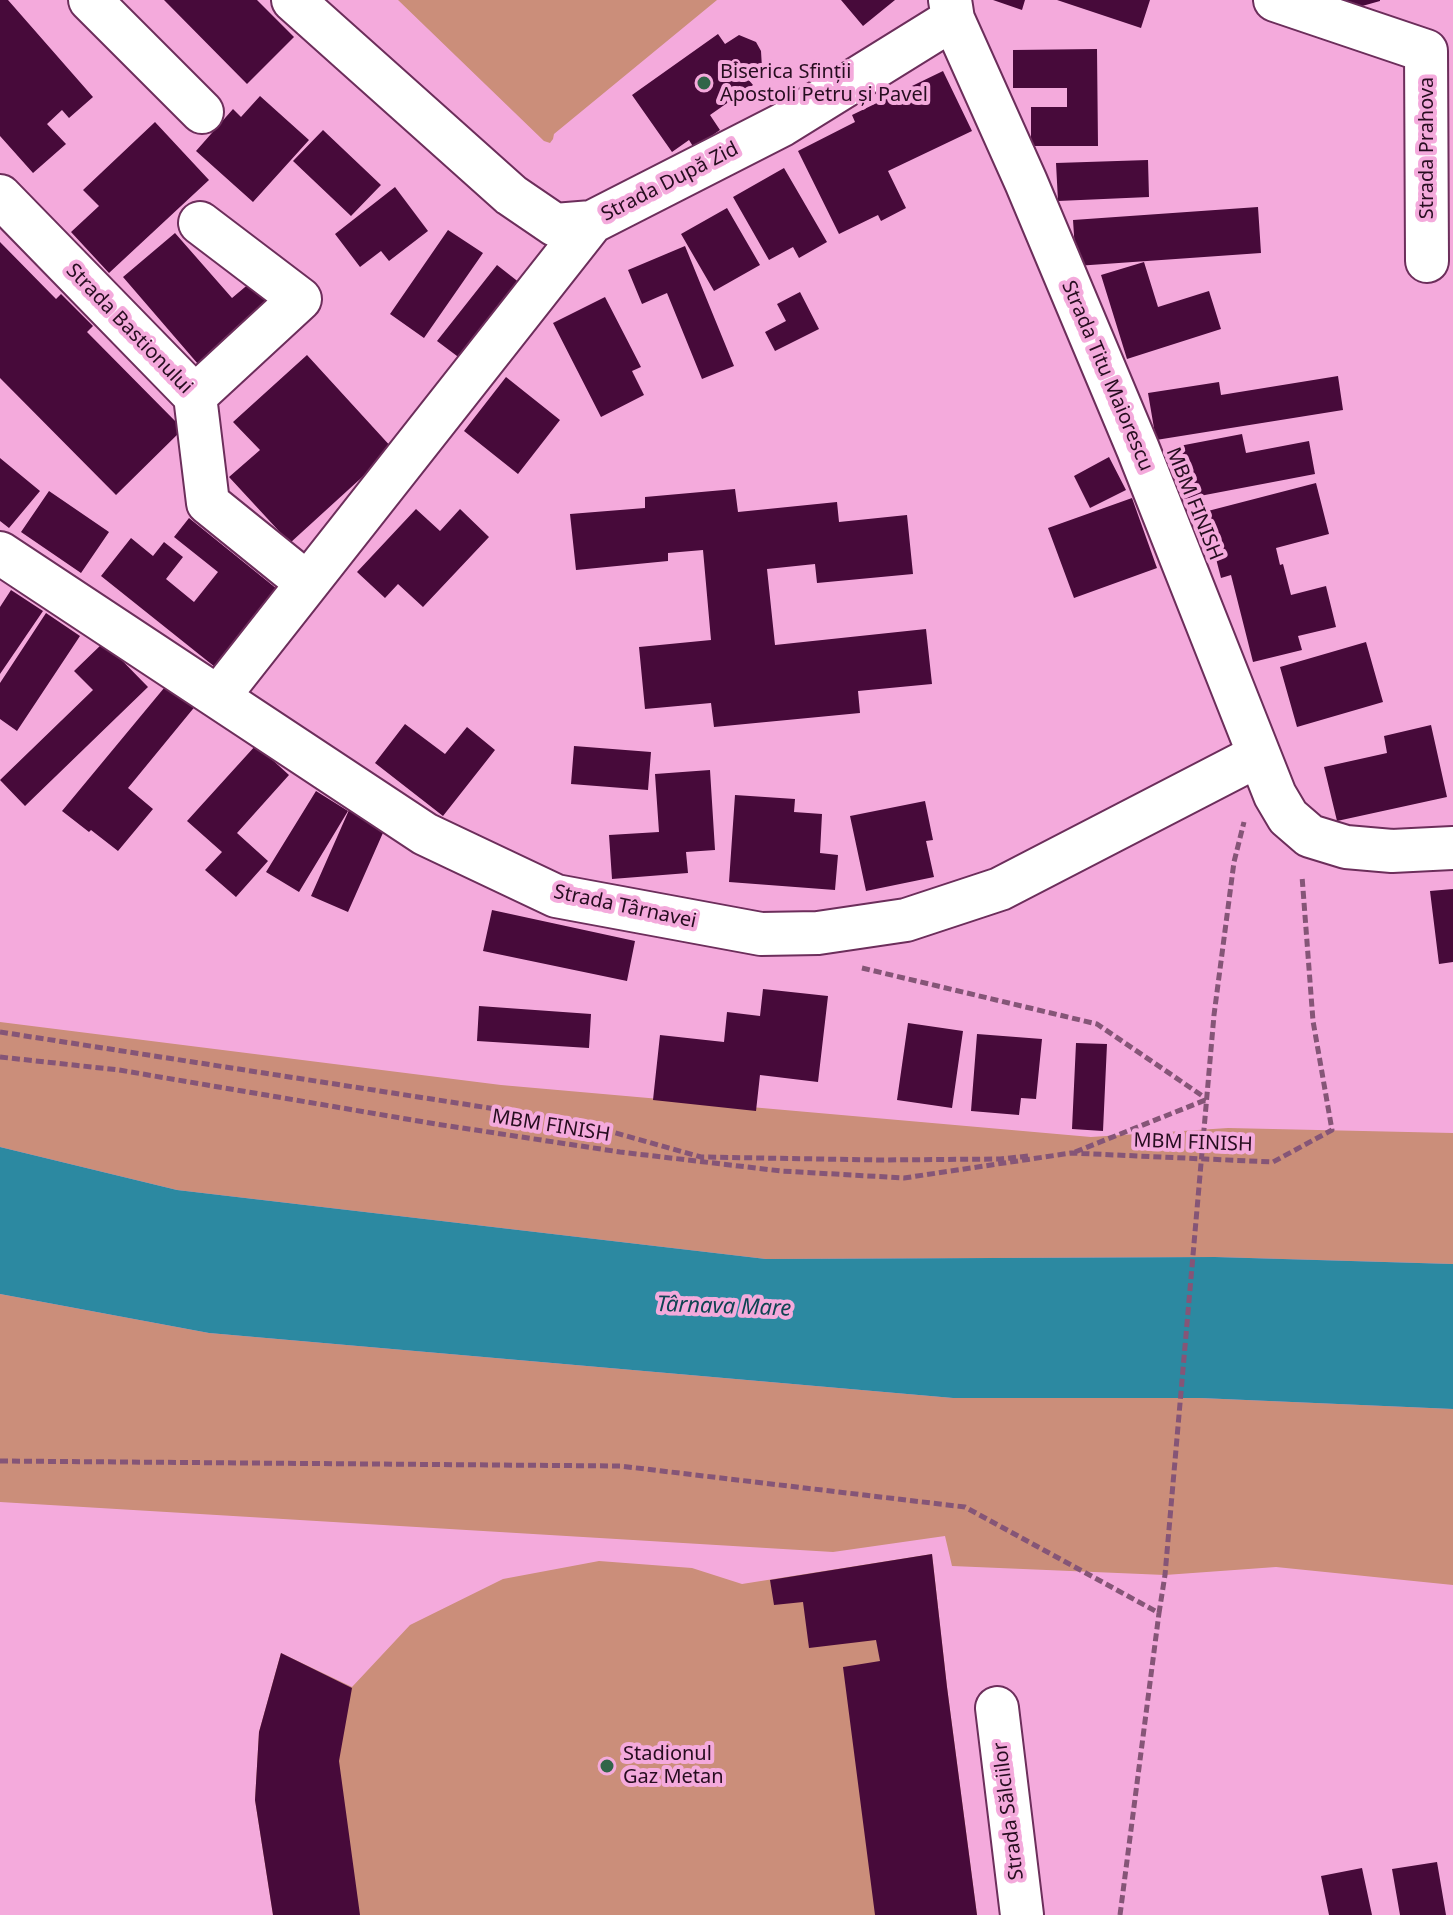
<!DOCTYPE html>
<html>
<head>
<meta charset="utf-8">
<style>
  body { margin:0 }
  canvas { display:block; background:#f4aadc }
</style>
</head>
<body>
<canvas width="1453" height="1915"></canvas>
<script>
const c = document.querySelector('canvas').getContext('2d');
c.lineJoin = 'round';
function fillPath(path, color) { c.fillStyle = color; c.fill(path, 'evenodd'); }
const shape = rows => new Path2D(rows.map(r => 'M' + r).join(''));
function stroke(path, color, width, dash) { c.strokeStyle = color; c.lineWidth = width; c.lineCap = dash ? 'butt' : 'round'; c.setLineDash(dash || []); c.stroke(path); }
function label(font, color, halo, rows, align = 'center') {
  c.font = font + ' "Noto Sans",sans-serif'; c.lineWidth = 8; c.setLineDash([]); c.textBaseline = 'middle'; c.strokeStyle = halo; c.fillStyle = color; for (const [text, x, y, turn = 0] of rows) {
    c.save(); c.translate(x, y); c.rotate((+turn || 0) * Math.PI / 180); c.textAlign = isNaN(turn) ? turn : align; if (halo) c.strokeText(text, 0, 0); c.fillText(text, 0, 0); c.restore();
  }
}
const green = shape([
  [398,0,717,0,554,134,553,139,550,143,544,141],
  [0,1022,501,1085,1091,1137,1228,1128,1453,1133,1453,1264,1215,1257,766,1259,177,1190,0,1147],
  [0,1294,209,1333,953,1398,1200,1398,1453,1409,1453,1585,1276,1567,1165,1575,952,1566,945,1536,833,1552,0,1502],
  [932,1554,947,1687,977,1915,273,1915,255,1800,259,1732,281,1653,352,1687,410,1625,503,1579,599,1561,692,1568,742,1584]
]);
const water = shape([
  [0,1147,177,1190,766,1259,1215,1257,1453,1264,1453,1409,1200,1398,953,1398,209,1333,0,1294]
]);
const building = shape([
  [0,0,8,0,93,97,69,118,62,110,47,124,66,144,33,173,0,136],
  [164,0,257,0,294,37,247,84],
  [841,0,895,0,863,26],
  [993,0,1025,0,1022,10],
  [1057,0,1150,0,1141,28],
  [1345,0,1380,0,1380,1,1348,10],
  [718,34,725,44,739,35,756,42,761,51,762,68,748,79,753,85,710,115,720,130,694,148,689,140,672,152,632,95],
  [1097,49,1098,146,1031,146,1031,107,1067,107,1067,88,1013,88,1013,50],
  [943,71,972,131,888,171,906,208,881,221,878,215,839,234,798,151,855,122,852,115],
  [260,96,309,140,253,202,196,151,233,109,241,117],
  [155,122,209,180,109,273,71,232,99,206,83,190],
  [323,130,381,185,351,216,293,161],
  [1148,160,1149,197,1058,201,1056,163],
  [784,168,827,242,799,258,793,247,769,260,733,197],
  [395,187,428,231,389,261,381,251,360,267,335,234],
  [1258,207,1261,253,1076,266,1073,220],
  [727,208,760,265,714,291,681,234],
  [448,230,483,253,424,338,390,314],
  [175,233,232,298,257,277,281,305,204,371,123,277],
  [0,242,56,299,61,294,93,326,87,332,183,429,116,495,0,378],
  [685,246,734,366,702,379,667,293,642,304,628,270],
  [1144,262,1158,307,1209,291,1221,329,1127,359,1101,275],
  [497,265,525,287,465,362,437,341],
  [800,292,819,329,775,351,765,332,786,321,777,304],
  [605,297,641,367,632,371,644,395,601,417,553,323],
  [307,355,393,449,290,543,229,477,260,450,233,422],
  [1338,376,1343,410,1156,440,1148,393,1219,382,1221,395],
  [506,377,560,420,518,474,464,431],
  [1242,434,1246,453,1309,441,1315,474,1184,499,1174,447],
  [1109,457,1126,490,1090,508,1074,476],
  [0,458,40,491,9,528,0,521],
  [1316,483,1329,534,1276,548,1280,565,1283,564,1291,595,1326,586,1336,627,1298,636,1302,650,1253,662,1231,575,1221,578,1204,512],
  [735,489,738,512,837,502,839,522,907,515,913,574,817,583,815,564,767,569,775,645,926,629,932,684,858,691,860,713,714,727,711,703,645,709,639,647,711,640,703,550,668,553,668,561,576,570,570,514,645,508,645,497],
  [49,491,109,532,81,573,21,532],
  [1132,498,1157,568,1074,598,1048,528],
  [416,509,440,531,460,509,489,537,423,607,398,584,385,598,357,572],
  [189,518,277,589,215,667,101,576,131,538,153,556,164,542,183,557,166,579,194,602,218,572,174,537],
  [11,590,43,611,0,674,0,607],
  [46,613,80,636,17,731,0,719,0,683],
  [104,642,148,687,25,806,0,780,93,690,74,671],
  [1366,642,1383,702,1297,727,1280,667],
  [169,682,197,704,128,788,153,809,118,851,91,830,89,832,62,811],
  [405,724,445,754,467,727,495,750,443,816,375,763],
  [1431,725,1447,797,1337,821,1324,767,1387,753,1384,736],
  [256,745,289,775,237,833,268,861,236,897,205,870,222,852,187,821],
  [574,746,651,752,648,790,571,784],
  [710,770,715,850,686,852,688,873,612,879,609,835,659,832,655,774],
  [316,791,348,811,299,892,266,872],
  [735,795,795,799,794,812,822,814,820,853,838,855,835,890,729,882],
  [925,801,933,840,926,841,934,877,866,891,850,816],
  [349,810,386,826,348,912,311,896],
  [1453,889,1453,962,1439,964,1430,891],
  [492,910,635,941,627,981,483,951],
  [763,989,828,996,818,1082,760,1075,756,1111,653,1100,660,1035,724,1042,727,1012,760,1016],
  [479,1006,591,1014,589,1048,477,1041],
  [908,1023,963,1031,952,1108,897,1100],
  [977,1034,1042,1039,1036,1099,1021,1098,1019,1115,971,1111],
  [1076,1043,1107,1044,1103,1131,1072,1129],
  [932,1554,947,1687,977,1915,875,1915,843,1667,880,1661,876,1640,809,1648,803,1602,774,1605,770,1580],
  [281,1653,352,1688,339,1761,360,1915,273,1915,255,1800,259,1732],
  [1437,1862,1446,1915,1400,1915,1392,1869],
  [1362,1868,1372,1915,1329,1915,1321,1876]
]);
const path = shape([
  [862,968,1097,1024,1207,1099],
  [0,1032,573,1121,701,1157,880,1160,1000,1159,1029,1156],
  [0,1057,119,1070,436,1124,620,1152,781,1171,904,1178,1071,1153,1273,1162,1332,1130,1313,1021,1302,876],
  [1075,1152,1208,1099],
  [0,1461,620,1466,965,1507,1159,1613,1165,1575,1214,1015,1234,862,1244,822],
  [1120,1915,1159,1613]
]);
const minor = shape([
  [90,0,202,112],
  [293,0,511,195,555,225,592,222,782,125,953,19],
  [950,0,953,19,1026,182,1138,449,1275,795,1288,817,1310,836,1346,847,1392,851,1453,848],
  [1275,0,1426,51,1427,261],
  [0,196,195,396,208,503,307,583],
  [195,396,300,299,200,223],
  [0,553,425,834,556,896,761,934,818,933,906,920,1000,889,1259,755],
  [218,697,592,222],
  [997,1708,1022,1915]
]);
const markers = [
  [704,83,8,"#316549"],
  [607,1766,8,"#316549"]
];
const poiNames = [
  ["Biserica Sfinții",720,72],
  ["Apostoli Petru și Pavel",720,95],
  ["Stadionul",623,1754],
  ["Gaz Metan",623,1777]
];
const streetNames = [
  ["Strada Prahova",1427,148,-90],
  ["Strada După Zid",670,182,-27],
  ["Strada Bastionului",129,329,46],
  ["Strada Titu Maiorescu",1107,376,67],
  ["MBM FINISH",1194,504,68],
  ["Strada Târnavei",625,907,12],
  ["MBM FINISH",551,1126,9],
  ["MBM FINISH",1193,1143,2],
  ["Strada Sălciilor",1009,1811,-97]
];
const waterNames = [
  ["Târnava Mare",724,1307,2]
];
fillPath(green, '#cb8e7a');
fillPath(water, '#2c89a1');
fillPath(building, '#470a3a');
stroke(minor, '#6c2e5b', 46);
stroke(path, '#855577', 5, [8, 4]);
stroke(minor, '#fff', 42);
for (const [x, y, r, color] of markers) { const dot = new Path2D(); dot.arc(x, y, r, 0, 2 * Math.PI); c.fillStyle = color; c.fill(dot); stroke(dot, '#f4aadc', 3); }
label('20px', '#270d20', '#f4aadc', poiNames, 'left');
label('20px', '#270d20', '#f4aadc', streetNames);
label('italic 22px', '#0f4452', '#f4aadc', waterNames);
</script>
</body>
</html>
